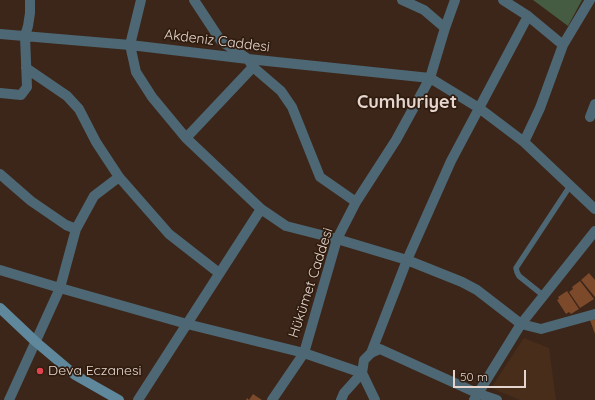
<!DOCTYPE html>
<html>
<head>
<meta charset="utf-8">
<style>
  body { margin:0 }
  #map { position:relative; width:595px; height:400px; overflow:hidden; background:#3b2619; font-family:Quicksand,sans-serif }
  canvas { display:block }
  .scale { position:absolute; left:453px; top:370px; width:73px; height:18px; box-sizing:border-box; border:2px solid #e4d6ce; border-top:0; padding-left:5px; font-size:12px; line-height:14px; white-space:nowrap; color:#e4d6ce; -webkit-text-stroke:3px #301c0f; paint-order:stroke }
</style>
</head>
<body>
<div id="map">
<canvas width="595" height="400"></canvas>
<div class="scale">50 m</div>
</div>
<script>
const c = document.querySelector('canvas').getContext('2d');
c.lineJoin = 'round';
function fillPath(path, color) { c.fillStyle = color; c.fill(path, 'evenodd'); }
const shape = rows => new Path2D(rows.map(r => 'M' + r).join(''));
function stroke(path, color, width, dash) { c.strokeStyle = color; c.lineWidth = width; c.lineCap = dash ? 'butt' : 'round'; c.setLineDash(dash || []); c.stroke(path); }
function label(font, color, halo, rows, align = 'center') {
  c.font = font + ' Quicksand,sans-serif'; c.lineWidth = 3.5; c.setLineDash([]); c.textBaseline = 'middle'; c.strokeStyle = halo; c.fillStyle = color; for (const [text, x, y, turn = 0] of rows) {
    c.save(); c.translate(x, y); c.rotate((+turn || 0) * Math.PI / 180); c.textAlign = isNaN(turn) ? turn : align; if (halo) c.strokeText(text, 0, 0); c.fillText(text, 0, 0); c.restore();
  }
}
const built = shape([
  [524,338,549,348,556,400,520,400,491,388]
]);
const green = shape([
  [533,0,582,0,568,26]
]);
const building = shape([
  [589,273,595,280,595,297,581,280],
  [580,281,594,299,580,308,569,292,573,289,572,287],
  [567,291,579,309,571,314,569,312,566,314,557,300,559,299,558,297],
  [595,319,595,334,590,320],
  [253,394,262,400,246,400,247,398,249,400]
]);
const lane = shape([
  [544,296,519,276,517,272,516,268,570,186]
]);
const street = shape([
  [141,0,130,45,136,72,152,97,186,138,261,209,286,226,337,239,407,260,462,282,477,290,521,324,541,329,595,314],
  [194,0,221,41,248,59,253,67,281,91,292,107,320,177,356,202],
  [402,0,424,10,445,28],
  [503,0,528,16,563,45],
  [0,34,130,45,248,59,430,78,479,108,524,142,595,209],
  [26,68,67,96,79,109,96,142,119,177,169,234,219,273],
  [0,93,21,95,27,87,25,36,28,26,30,13,30,0],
  [590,117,595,104],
  [186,138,253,67],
  [524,142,540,108,563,45,590,0],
  [0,174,31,201,66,225,76,229],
  [0,270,60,288,187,324,304,353,362,373,344,393,341,400],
  [371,353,407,260,451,161,528,16],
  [9,400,60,288,76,229,94,196,119,177],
  [138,400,261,209],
  [272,400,304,353,337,239,356,202,396,140,430,78,445,28,455,0],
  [375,400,362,373,364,360,371,353,380,349,479,394,497,400],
  [474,400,521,324,595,231]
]);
const secondary = shape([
  [0,308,36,342,75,375,119,400]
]);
const markers = [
  [40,371,4,"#e0444e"]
];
const streetNames = [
  ["Akdeniz Caddesi",217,41,7],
  ["Hükümet Caddesi",311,283,-72]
];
const poiNames = [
  ["Deva Eczanesi",48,371]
];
const districtNames = [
  ["Cumhuriyet",407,103]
];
fillPath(built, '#482d1b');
fillPath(green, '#465c42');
fillPath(building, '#7c4a2a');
stroke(lane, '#4d6774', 5.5);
stroke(street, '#4d6774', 10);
stroke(secondary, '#5f889d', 10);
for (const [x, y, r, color] of markers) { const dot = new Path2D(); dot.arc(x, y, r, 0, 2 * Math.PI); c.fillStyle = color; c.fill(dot); stroke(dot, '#301c0f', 1.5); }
label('14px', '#e4d6ce', '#301c0f', streetNames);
label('14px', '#e4d6ce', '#301c0f', poiNames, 'left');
label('bold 18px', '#e4d6ce', '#301c0f', districtNames);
</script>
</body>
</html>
